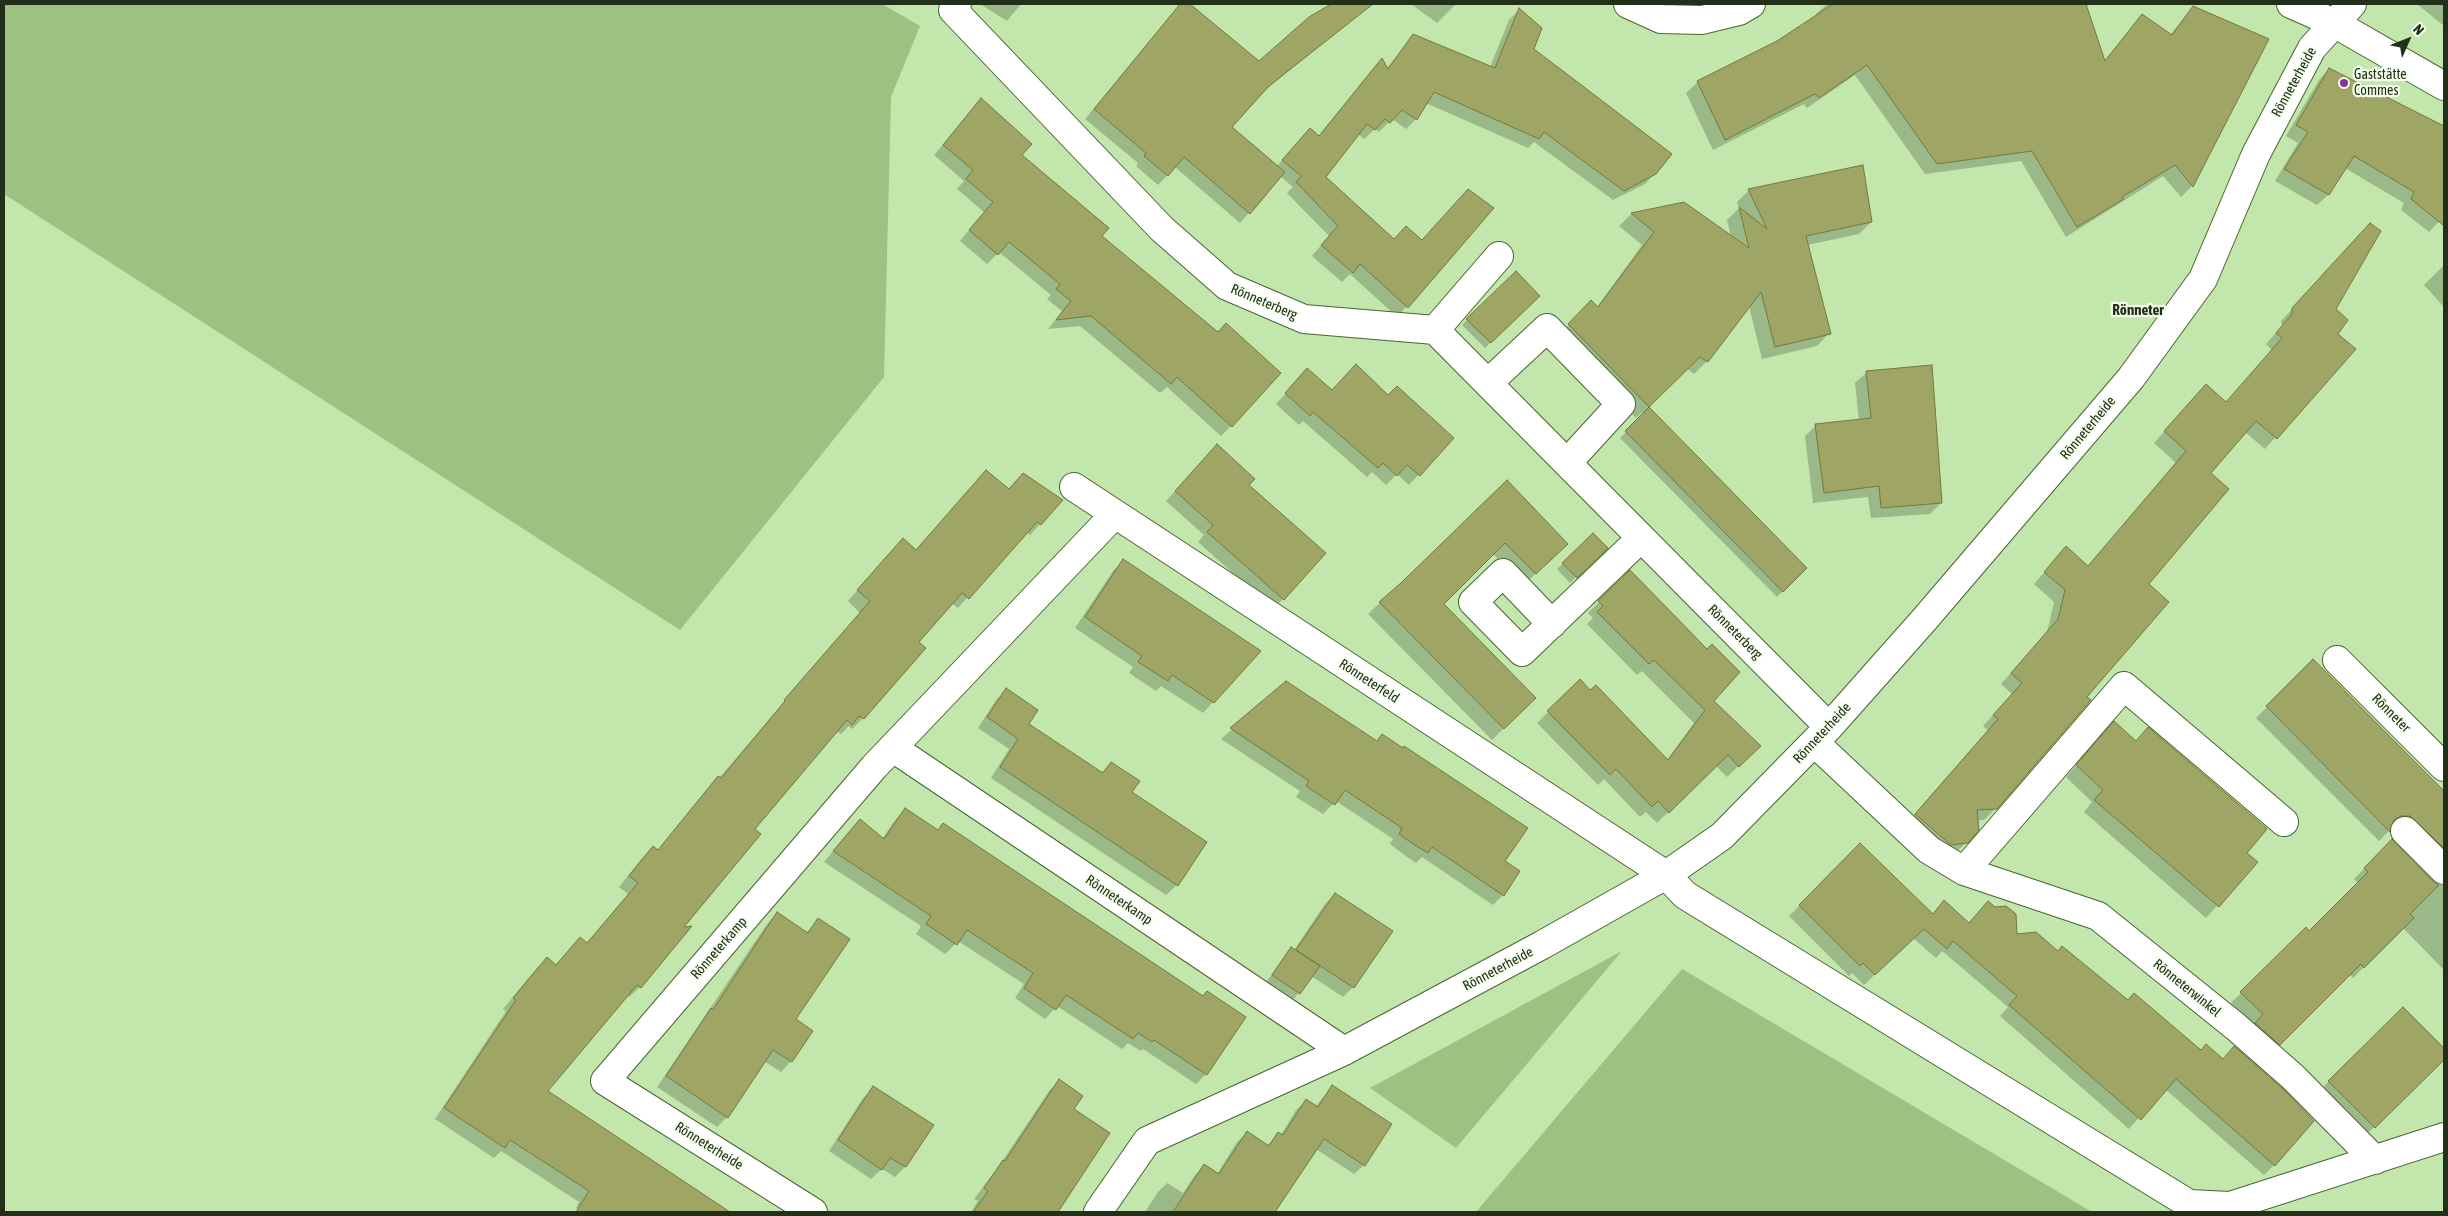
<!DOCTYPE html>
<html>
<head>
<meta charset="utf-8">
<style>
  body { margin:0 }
  #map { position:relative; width:2448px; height:1216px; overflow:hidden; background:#c2e6ab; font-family:"Asap Condensed",sans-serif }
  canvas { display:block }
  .frame { position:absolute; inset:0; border:5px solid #223019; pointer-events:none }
  .north { position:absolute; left:2383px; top:15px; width:50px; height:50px; -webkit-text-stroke:4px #f3feec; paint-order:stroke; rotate:46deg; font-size:14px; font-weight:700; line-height:20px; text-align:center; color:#223019 }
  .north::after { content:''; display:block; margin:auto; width:18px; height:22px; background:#223019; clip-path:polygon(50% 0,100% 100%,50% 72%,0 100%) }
</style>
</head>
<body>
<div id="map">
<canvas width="2448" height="1216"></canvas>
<div class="frame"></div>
<div class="north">N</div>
</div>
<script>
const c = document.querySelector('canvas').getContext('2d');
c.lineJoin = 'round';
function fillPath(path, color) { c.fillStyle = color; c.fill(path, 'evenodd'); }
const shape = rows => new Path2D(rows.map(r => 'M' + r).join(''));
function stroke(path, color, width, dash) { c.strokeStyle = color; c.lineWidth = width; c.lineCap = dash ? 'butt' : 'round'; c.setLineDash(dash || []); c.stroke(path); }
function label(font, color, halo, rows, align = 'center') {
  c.font = font + ' "Asap Condensed",sans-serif'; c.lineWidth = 4.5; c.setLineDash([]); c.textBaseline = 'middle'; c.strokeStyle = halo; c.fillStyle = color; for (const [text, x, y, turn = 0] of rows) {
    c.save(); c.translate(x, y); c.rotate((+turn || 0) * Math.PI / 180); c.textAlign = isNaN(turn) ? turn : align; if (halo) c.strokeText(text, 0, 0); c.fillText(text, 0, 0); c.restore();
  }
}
const green = shape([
  [4,4,882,4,920,26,891,97,884,377,680,630,4,194],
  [1622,951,1456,1148,1370,1088],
  [1682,969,2092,1212,1476,1212]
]);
const shadow = shape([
  [980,4,1021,4,1007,21],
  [1181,4,1188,4,1259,63,1314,14,1337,31,1262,93,1231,127,1277,166,1300,140,1318,137,1372,70,1382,60,1386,69,1413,36,1490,67,1509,20,1519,10,1533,49,1655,173,1645,184,1613,200,1534,142,1528,148,1426,103,1416,119,1406,129,1392,119,1379,132,1375,129,1364,139,1358,134,1325,177,1394,240,1421,242,1493,208,1397,317,1350,274,1342,282,1312,256,1329,236,1287,193,1293,187,1280,176,1240,223,1175,167,1158,185,1136,166,1138,163,1085,119],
  [1411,4,1456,4,1437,23],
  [1827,4,2085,4,2104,61,2142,16,2170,35,2193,7,2268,40,2192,186,2181,197,2163,176,2066,237,2021,161,1925,174,1855,75,1807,108,1804,104,1713,150,1686,93,1698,82,1778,42,1817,16,1816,14],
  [2417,4,2444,4,2444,26],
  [2329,69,2421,158,2444,177,2444,216,2429,232,2401,210,2404,203,2345,168,2328,195,2317,205,2275,181,2298,143,2286,136,2319,80],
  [981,100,1020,155,1100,236,1217,334,1231,426,1221,436,1167,387,1160,393,1080,326,1048,329,1062,311,1047,299,1051,295,999,252,987,264,960,241,984,212,957,189,964,181,934,155],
  [1749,190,1871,222,1859,234,1807,245,1829,333,1817,346,1762,359,1749,306,1707,361,1694,374,1686,368,1647,407,1805,568,1777,597,1620,438,1644,414,1642,412,1636,418,1557,337,1591,302,1597,307,1642,245,1619,226,1631,214,1683,203,1731,237,1727,220,1739,208,1737,202],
  [2360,236,2334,309,2336,334,2354,349,2265,449,2245,432,2209,473,2085,697,1996,808,1984,820,1977,820,1967,842,1955,853,1905,825,1988,730,1983,726,2012,694,2001,684,2047,632,2054,602,2034,584,2066,548,2087,567,2176,463,2154,443,2195,397,2226,403,2272,350,2266,344,2282,326,2281,321],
  [2444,265,2444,307,2424,285],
  [1516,272,1539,296,1485,348,1462,325],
  [1930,366,1941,503,1930,514,1871,518,1868,497,1813,503,1805,436,1816,425,1859,421,1855,383,1866,373],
  [1298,380,1332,391,1388,396,1453,438,1409,485,1397,474,1386,485,1372,472,1367,477,1303,421,1299,425,1276,404],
  [1207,456,1283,599,1273,609,1198,542,1204,535,1166,501],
  [987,471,1040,524,1030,535,1026,532,958,608,951,603,918,642,863,718,852,729,849,726,841,734,836,731,753,829,640,987,629,997,627,995,546,1091,730,1212,582,1212,576,1208,579,1202,501,1151,494,1158,435,1119,506,1011,503,1009,536,969,547,959,555,966,580,938,586,944,628,894,619,887,642,858,653,847,657,851,860,613,848,601,892,550,915,551],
  [1507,482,1566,544,1524,585,1493,554,1442,604,1534,698,1492,740,1368,614],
  [1593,535,1606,548,1570,583,1557,569],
  [1123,561,1213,702,1203,713,1161,686,1156,691,1129,673,1133,667,1075,628,1113,571],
  [1630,572,1713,701,1759,746,1727,777,1715,765,1657,823,1646,812,1640,817,1604,779,1598,785,1537,723,1580,681,1667,760,1694,723,1642,671,1637,675,1587,624,1593,618,1588,613],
  [2313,661,2444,796,2444,869,2398,826,2390,826,2389,831,2379,841,2256,718],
  [1286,683,1376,742,1383,735,1503,895,1493,905,1422,857,1416,863,1403,854,1390,844,1393,839,1336,801,1323,814,1296,797,1300,791,1221,739],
  [1006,690,1027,724,1101,773,1111,763,1130,793,1177,885,1166,895,991,778,1009,749,978,728,996,700],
  [2103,735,2256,863,2206,918,2084,812,2092,802,2066,777],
  [905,810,937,831,943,825,1206,1074,1196,1084,1143,1049,1141,1051,1128,1043,1122,1049,1057,1006,1045,1019,1015,998,1024,984,958,941,945,954,916,934,921,926,824,862,850,831,882,839,895,820],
  [2392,841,2432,882,2444,886,2444,970,2403,928,2353,978,2349,974,2268,1054,2253,1025,2231,1003,2306,929,2309,932,2358,883,2354,879],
  [1860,845,1932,915,1944,902,1968,924,1988,902,2016,936,2058,952,2200,1052,2223,1060,2274,1165,2264,1175,2165,1089,2129,1129,2000,1016,2008,1007,1942,951,1936,958,1913,938,1864,985,1852,973,1849,976,1789,916],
  [1335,894,1353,987,1343,997,1311,976,1294,999,1267,981,1286,954,1291,948,1294,950,1325,904],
  [777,914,806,933,818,920,794,1020,791,1061,781,1072,764,1061,727,1117,717,1127,657,1087,767,924],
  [2403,1008,2444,1051,2434,1060,2438,1064,2362,1139,2317,1093],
  [1059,1081,1072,1109,1108,1133,1057,1212,971,1212,978,1201,974,1199,1001,1163,1049,1091],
  [1332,1087,1364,1165,1354,1174,1316,1149,1273,1212,1145,1212,1158,1192,1167,1183,1183,1193,1195,1175,1204,1166,1217,1174,1237,1142,1247,1133,1267,1146,1278,1133,1281,1135,1296,1110,1306,1101,1315,1107],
  [874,1088,932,1126,905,1167,895,1177,882,1169,871,1179,829,1151,863,1098]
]);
const building = shape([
  [1180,4,1190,4,1259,61,1309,17,1331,4,1373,4,1269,86,1232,127,1285,172,1250,214,1184,157,1168,176,1144,156,1146,153,1094,109,1180,4],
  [1833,4,2086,4,2105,61,2142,14,2172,35,2193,6,2269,39,2193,187,2175,165,2122,197,2124,199,2077,227,2032,151,1937,164,1867,65,1819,98,1815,94,1725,140,1697,81,1777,41,1833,4],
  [1519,8,1542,28,1534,49,1672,154,1656,174,1624,191,1544,132,1539,139,1434,92,1417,120,1402,110,1390,123,1385,119,1375,130,1367,124,1326,177,1394,239,1406,226,1422,240,1468,189,1494,208,1408,308,1360,264,1353,273,1321,245,1338,226,1296,182,1301,176,1282,160,1310,128,1319,136,1382,58,1388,69,1413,34,1495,68,1519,8],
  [2329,68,2444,126,2444,226,2411,199,2414,192,2354,156,2329,195,2284,169,2308,132,2296,125,2329,68],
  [981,98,1032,144,1022,155,1109,228,1102,236,1218,332,1226,323,1281,373,1232,427,1177,377,1171,384,1091,316,1056,320,1071,301,1056,289,1060,284,1009,242,998,255,969,230,993,202,966,179,973,170,943,145,981,98],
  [1863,165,1872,222,1806,236,1831,334,1775,347,1761,292,1708,362,1700,357,1649,407,1568,324,1591,300,1598,307,1654,232,1631,213,1684,202,1749,248,1739,207,1767,229,1748,189,1863,165],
  [2370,223,2381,231,2336,309,2348,320,2338,334,2356,349,2277,439,2256,421,2211,473,2229,489,2149,584,2169,602,2087,697,2091,700,1997,809,1977,810,1979,830,1968,843,1951,845,1915,814,1998,719,1993,715,2022,683,2011,673,2058,619,2065,590,2044,572,2066,546,2088,566,2186,451,2164,431,2206,384,2226,402,2282,338,2276,333,2292,314,2292,308,2370,223],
  [1516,271,1540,296,1491,343,1466,319,1516,271],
  [1356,364,1388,395,1397,386,1454,438,1420,476,1407,465,1397,476,1383,463,1378,468,1313,412,1310,416,1285,393,1307,368,1332,390,1356,364],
  [1932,365,1942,503,1881,508,1879,486,1824,493,1815,424,1871,418,1866,371,1932,365],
  [1649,407,1807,568,1783,592,1625,431,1649,407],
  [1217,444,1255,479,1249,485,1326,553,1284,600,1207,532,1213,525,1175,491,1217,444],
  [986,470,1009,489,1023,473,1063,500,1041,525,1037,522,969,599,962,593,919,642,926,648,864,719,859,716,852,725,847,720,755,829,761,834,684,927,692,926,641,988,637,985,548,1091,730,1212,576,1212,589,1191,510,1140,505,1148,444,1108,516,1000,513,998,547,957,556,965,580,937,587,943,638,883,629,876,653,846,658,850,718,776,721,778,785,701,784,700,870,601,857,590,903,538,916,550,986,470],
  [1507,480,1568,544,1536,574,1505,543,1444,604,1536,698,1504,729,1379,602,1402,582,1507,480],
  [1593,533,1608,548,1577,578,1562,563,1593,533],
  [1123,559,1261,651,1214,703,1172,675,1168,681,1138,662,1142,656,1085,617,1123,559],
  [1630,570,1707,649,1712,644,1740,672,1714,701,1761,746,1739,767,1728,755,1669,813,1658,801,1652,807,1616,769,1610,775,1547,711,1580,679,1590,690,1596,685,1668,760,1705,710,1654,660,1649,664,1597,612,1603,606,1598,601,1630,570],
  [2313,659,2444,791,2444,848,2410,816,2401,816,2394,820,2390,832,2266,706,2313,659],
  [1286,681,1377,741,1382,734,1403,748,1404,746,1528,828,1505,861,1520,871,1504,896,1432,847,1428,853,1413,844,1399,834,1402,828,1345,790,1335,805,1306,786,1309,781,1230,728,1286,681],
  [1006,688,1038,710,1029,724,1103,773,1111,762,1140,781,1132,792,1207,842,1178,886,1000,767,1018,739,987,717,1006,688],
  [2114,721,2136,741,2148,727,2267,829,2247,853,2258,862,2219,907,2094,800,2103,790,2076,765,2114,721],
  [905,808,938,830,943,823,1203,996,1207,991,1246,1017,1207,1075,1154,1040,1152,1042,1138,1033,1133,1039,1066,995,1056,1010,1024,988,1033,973,967,930,957,945,926,924,931,916,833,851,860,819,884,839,905,808],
  [2392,839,2433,881,2439,885,2410,914,2414,918,2364,968,2361,964,2280,1045,2255,1023,2263,1014,2240,992,2306,927,2309,931,2368,872,2364,868,2392,839],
  [1860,843,1933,914,1944,900,1969,923,1988,901,1995,907,2006,906,2016,914,2017,934,2036,932,2058,951,2062,946,2128,1000,2134,993,2201,1050,2206,1044,2223,1059,2234,1046,2282,1088,2314,1121,2275,1166,2176,1079,2141,1120,2009,1005,2017,996,1953,941,1947,949,1924,929,1875,975,1863,963,1860,966,1799,905,1860,843],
  [1335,893,1393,931,1354,988,1296,950,1335,893],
  [777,912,808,933,818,918,850,939,796,1019,813,1031,792,1062,773,1050,728,1118,666,1076,711,1008,713,1010,777,912],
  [1291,947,1320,966,1300,994,1272,975,1291,947],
  [2403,1007,2444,1048,2444,1060,2375,1128,2328,1081,2403,1007],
  [1059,1079,1083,1096,1074,1109,1110,1133,1058,1212,973,1212,988,1191,984,1188,1003,1160,1005,1161,1059,1079],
  [1332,1085,1392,1124,1365,1166,1324,1139,1275,1212,1173,1212,1204,1164,1219,1174,1247,1131,1269,1146,1278,1132,1283,1135,1306,1099,1318,1107,1332,1085],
  [873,1086,934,1125,906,1167,890,1158,882,1170,838,1140,873,1086]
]);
const minor = shape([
  [957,4,953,10,1162,229,1227,286,1304,319,1435,330,1829,727],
  [1628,4,1661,19,1702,20,1739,11,1751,4],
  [2291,4,2334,23,2444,86],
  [1435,330,1499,256],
  [1488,383,1547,328,1621,404,1567,463],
  [1074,487,1666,875,1685,895,2189,1204,2230,1206,2444,1137],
  [1552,624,1503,573,1473,602,1522,652,1641,538],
  [2337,660,2444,767],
  [1815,743,1929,850,1964,871,2098,916,2236,1027,2293,1077,2375,1160],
  [893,748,1344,1051],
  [2405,831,2444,870],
  [1964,871,2124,686,2284,822],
  [813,1212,605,1081,874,767,1114,515],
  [1098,1212,1147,1141,1344,1051,1542,945,1666,875,1722,836,1829,727,1924,620,2131,378,2203,279,2256,154,2312,48,2352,4]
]);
const markers = [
  [2344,83,5,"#8132a3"]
];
const poiNames = [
  ["Gaststätte",2354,75],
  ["Commes",2354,91]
];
const streetNames = [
  ["Rönneterheide",2294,82,-61],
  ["Rönneterberg",1264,302,23],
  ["Rönneterheide",2088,428,-50],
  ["Rönneterberg",1735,632,45],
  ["Rönneterfeld",1369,681,33],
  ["Rönneter",2391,713,45],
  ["Rönneterheide",1822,733,-47],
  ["Rönneterkamp",1119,900,34],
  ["Rönneterkamp",719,948,-49],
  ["Rönneterheide",1498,969,-28],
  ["Rönneterwinkel",2187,988,39],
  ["Rönneterheide",709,1146,32]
];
const neighbourhoodNames = [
  ["Rönneter",2138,310]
];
fillPath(green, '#9bc281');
fillPath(shadow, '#0003');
fillPath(building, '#9fa665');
stroke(building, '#737939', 1);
stroke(minor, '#476631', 30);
stroke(minor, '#fff', 28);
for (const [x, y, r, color] of markers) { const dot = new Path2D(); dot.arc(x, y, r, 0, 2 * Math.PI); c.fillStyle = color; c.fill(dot); stroke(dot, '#f3feec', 2); }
label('14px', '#223019', '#f3feec', poiNames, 'left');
label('14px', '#223019', '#f3feec', streetNames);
label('bold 15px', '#223019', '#f3feec', neighbourhoodNames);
</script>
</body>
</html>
